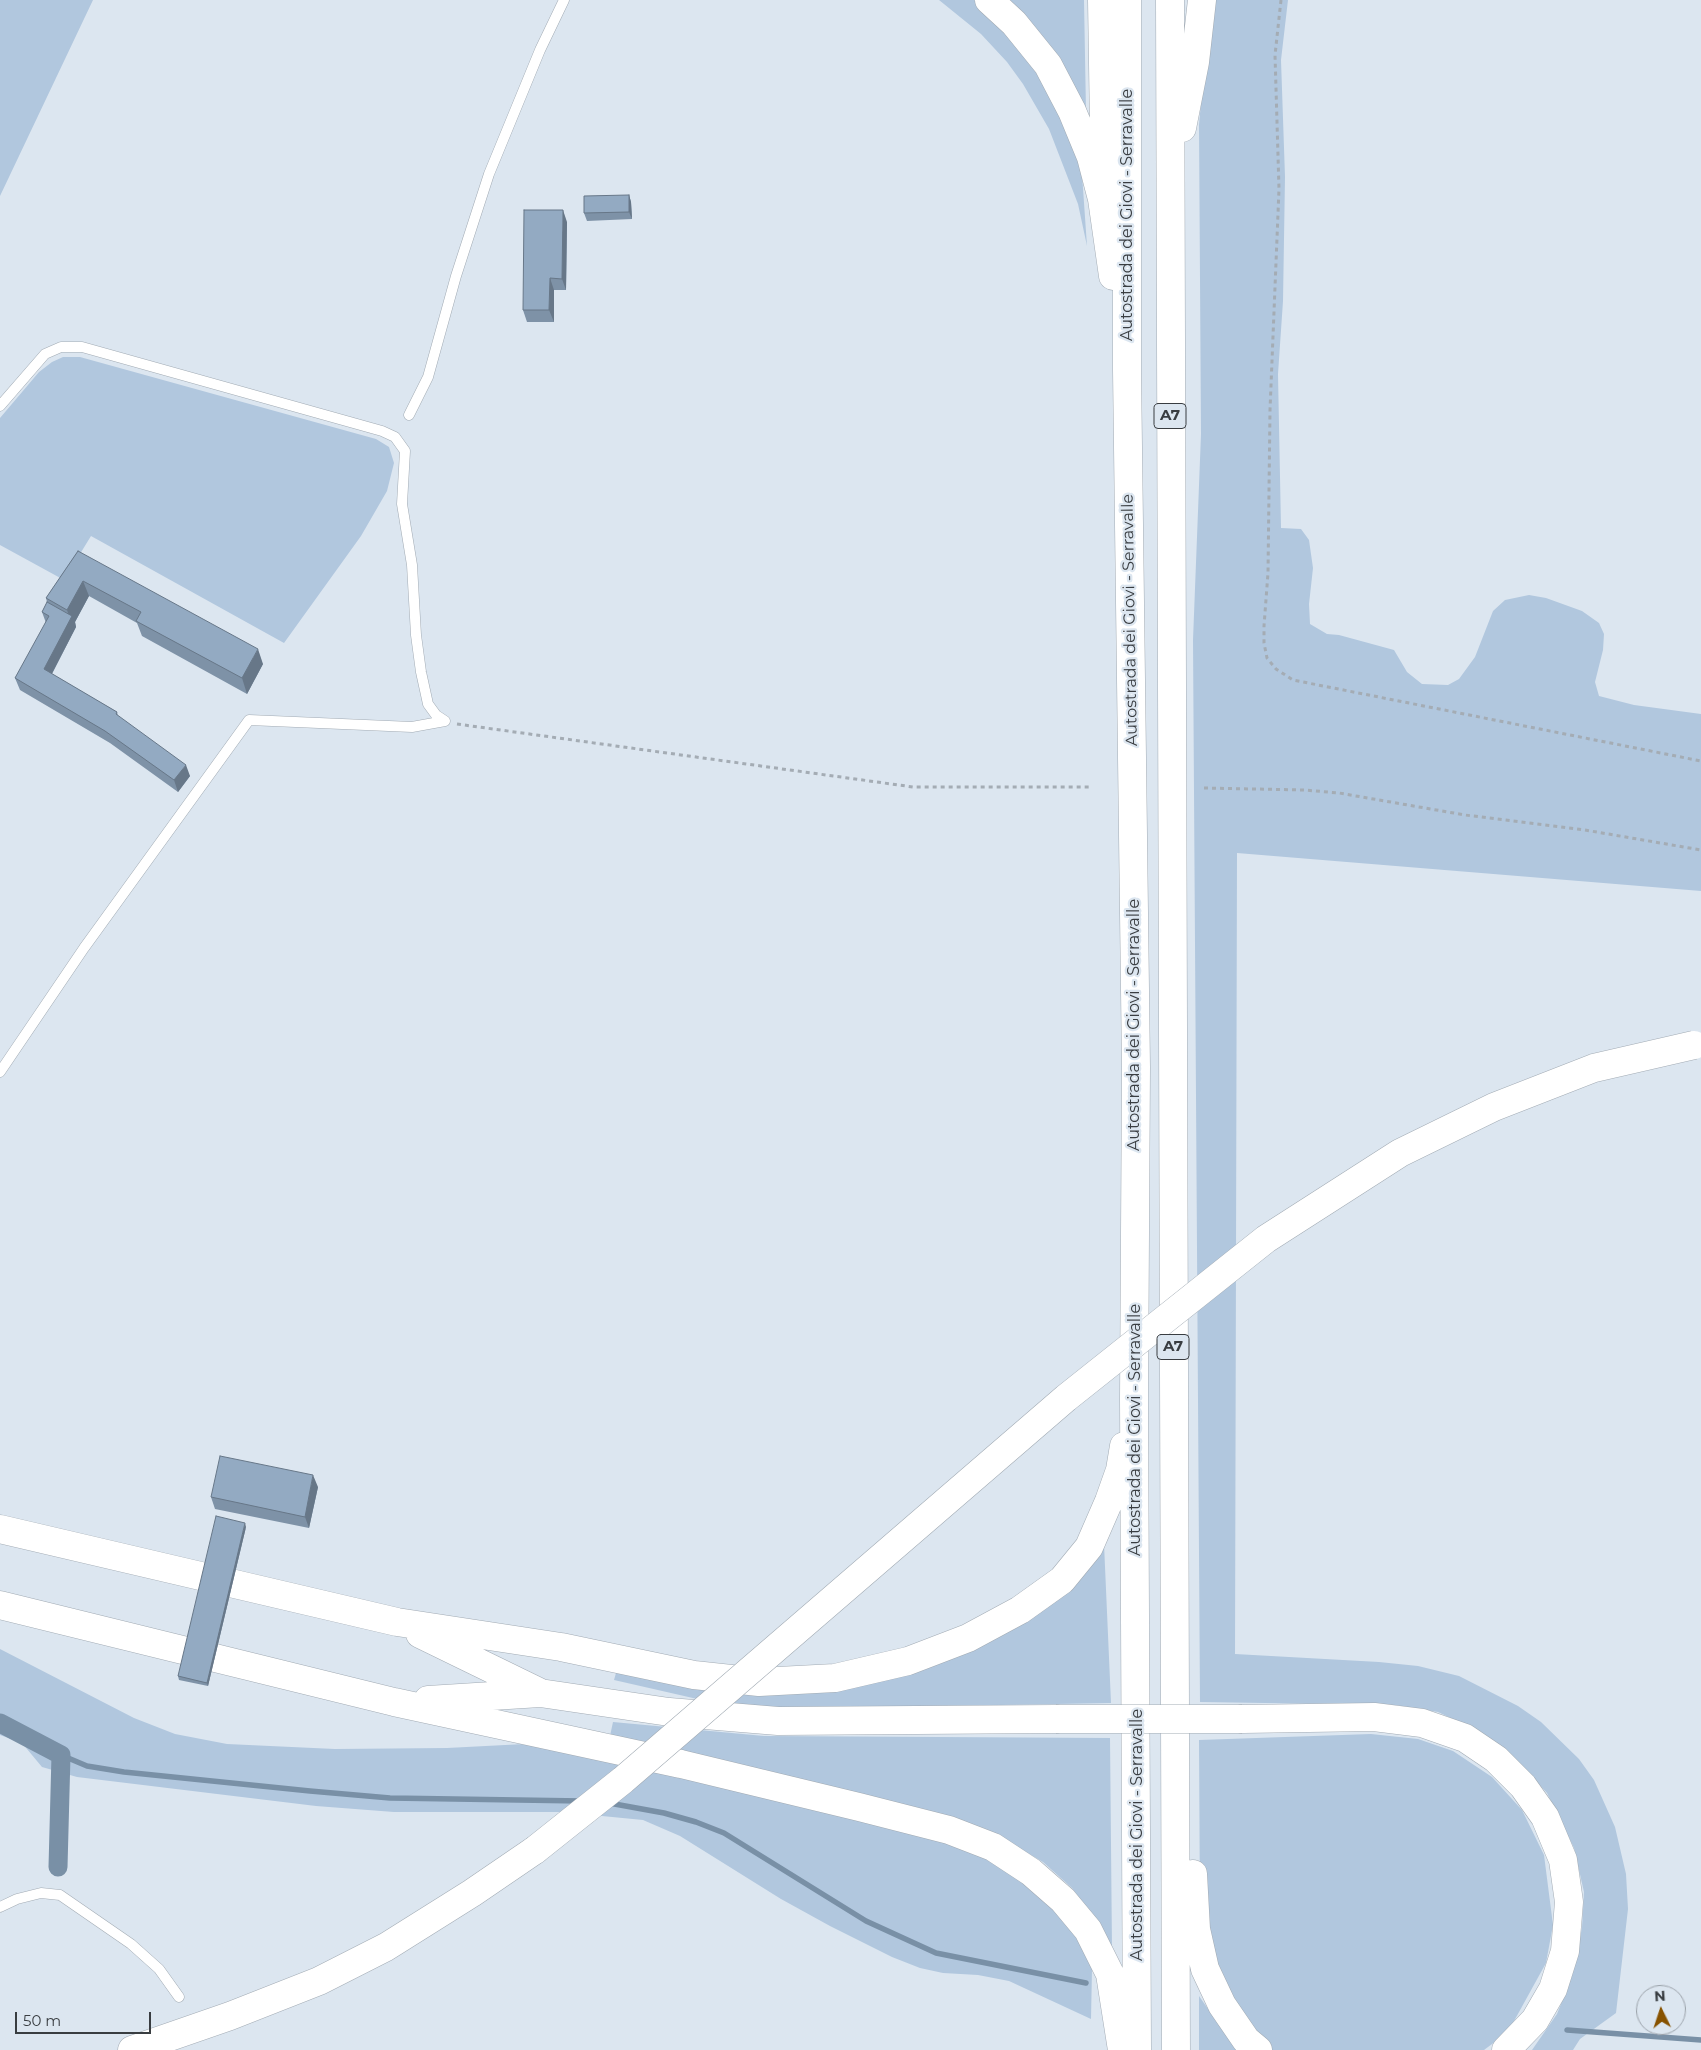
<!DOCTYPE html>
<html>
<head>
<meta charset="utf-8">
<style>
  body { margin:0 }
  #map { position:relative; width:1701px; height:2050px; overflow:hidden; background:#dce6f0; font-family:Montserrat,sans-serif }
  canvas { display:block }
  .north { position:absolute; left:1636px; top:1985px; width:50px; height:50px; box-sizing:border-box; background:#dce6f0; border:1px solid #9ba2aa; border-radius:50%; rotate:356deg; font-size:14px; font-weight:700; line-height:20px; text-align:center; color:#393d41 }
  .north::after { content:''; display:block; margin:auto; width:18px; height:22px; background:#875200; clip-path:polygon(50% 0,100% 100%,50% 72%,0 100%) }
  .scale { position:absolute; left:15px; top:2012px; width:136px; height:22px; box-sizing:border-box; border:2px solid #393d41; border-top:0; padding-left:6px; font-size:15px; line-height:18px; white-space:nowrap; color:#393d41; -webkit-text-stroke:4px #dce6f0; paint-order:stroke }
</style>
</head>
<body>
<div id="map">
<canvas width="1701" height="2050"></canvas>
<div class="north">N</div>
<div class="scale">50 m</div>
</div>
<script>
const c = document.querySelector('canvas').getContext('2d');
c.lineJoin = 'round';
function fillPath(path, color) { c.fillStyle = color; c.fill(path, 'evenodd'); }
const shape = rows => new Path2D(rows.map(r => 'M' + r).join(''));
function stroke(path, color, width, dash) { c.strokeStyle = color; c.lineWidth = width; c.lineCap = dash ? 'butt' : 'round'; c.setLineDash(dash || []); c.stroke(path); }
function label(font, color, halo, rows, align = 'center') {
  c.font = font + ' Montserrat,sans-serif'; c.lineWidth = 4.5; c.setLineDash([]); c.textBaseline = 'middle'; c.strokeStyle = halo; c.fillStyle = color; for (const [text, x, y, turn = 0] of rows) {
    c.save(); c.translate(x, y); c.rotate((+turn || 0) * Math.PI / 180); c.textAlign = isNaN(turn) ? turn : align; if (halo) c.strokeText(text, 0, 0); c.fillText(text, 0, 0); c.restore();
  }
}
const green = shape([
  [0,0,93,0,0,196],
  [939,0,974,0,987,11,1034,67,1066,126,1082,174,1087,246,1078,204,1049,129,1023,84,1007,62,981,34],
  [1010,0,1084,0,1086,112,1044,40],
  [1210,0,1288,0,1281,60,1285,177,1283,301,1278,374,1281,528,1301,529,1309,540,1313,568,1309,604,1310,624,1327,634,1339,635,1394,650,1407,672,1422,684,1448,685,1459,679,1475,657,1493,611,1505,600,1529,595,1546,598,1582,611,1599,623,1604,634,1603,650,1595,682,1599,696,1634,705,1701,714,1701,891,1237,853,1235,1654,1379,1662,1418,1666,1459,1676,1518,1706,1541,1722,1579,1759,1594,1780,1615,1827,1626,1874,1628,1909,1616,2013,1580,2039,1573,2050,1532,2050,1557,2014,1572,1976,1582,1928,1584,1892,1574,1848,1547,1793,1513,1756,1480,1732,1438,1712,1395,1705,1200,1702,1193,640,1201,434,1199,125],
  [63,357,80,357,376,439,389,447,394,463,387,491,361,536,284,643,91,536,64,580,0,545,0,418,39,372,52,362],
  [1104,1544,1111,1703,781,1709,728,1706,614,1680,618,1666,916,1669],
  [0,1649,134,1718,175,1734,227,1744,335,1749,447,1748,544,1743,977,1849,1016,1871,1074,1928,1092,1969,1091,2019,1009,1981,978,1975,943,1973,920,1968,892,1957,830,1926,781,1899,680,1836,643,1820,561,1812,394,1812,316,1806,77,1777,42,1767,22,1743,0,1735],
  [613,1722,764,1736,1110,1738,1112,1950,1096,1921,1072,1888,1043,1862,1001,1838,610,1736],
  [1371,1734,1418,1739,1453,1751,1492,1777,1522,1810,1544,1855,1553,1925,1546,1963,1508,2032,1484,2050,1272,2050,1234,2007,1212,1966,1200,1915,1199,1740],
  [1199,1996,1220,2026,1239,2050,1199,2050]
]);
const stream = shape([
  [61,1755,87,1766,124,1772,310,1791,390,1798,582,1801],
  [609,1803,664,1813,696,1822,724,1833,866,1921,936,1953,1086,1983],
  [1567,2030,1701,2040]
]);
const canal = shape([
  [0,1723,61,1755,58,1867]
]);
const path = shape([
  [1281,0,1275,55,1279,189,1270,410,1268,573,1264,626,1264,643,1267,658,1276,669,1293,680,1701,761],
  [457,724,913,787,1089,787],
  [1204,788,1304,790,1339,793,1465,815,1585,830,1701,850]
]);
const lane = shape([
  [0,406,45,354,61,347,82,347,382,431,395,437,405,451,402,504,412,565,416,635,421,672,428,704,436,715,445,721],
  [409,415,428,377,456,276,489,174,540,50,564,0],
  [0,1072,84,948,249,720,412,727,445,721],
  [0,1907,17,1899,41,1893,60,1895,131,1944,159,1969,179,1997]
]);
const primary = shape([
  [132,2050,230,2016,319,1981,386,1947,472,1893,535,1850]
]);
const highway = shape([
  [989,0,1014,23,1048,65,1072,111,1091,157,1102,199,1113,276],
  [1102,0,1104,127,1109,180],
  [1127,0,1127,370,1136,1067,1134,1399,1137,2050],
  [1170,0,1176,2050],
  [1182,128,1195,62,1202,0],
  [0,1529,397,1622,561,1647,694,1675,759,1682,835,1678,908,1661,968,1638,1020,1610,1062,1580,1089,1547,1109,1501,1120,1470,1124,1446],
  [0,1605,394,1702,681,1764,859,1807,949,1830,993,1847,1031,1872,1063,1900,1088,1930,1110,1974,1122,2050],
  [420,1634,539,1692],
  [428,1700,540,1693,669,1712,778,1721,1056,1719],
  [1242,1719,1374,1717,1422,1723,1465,1738,1496,1759,1523,1786,1545,1817,1563,1860,1569,1902,1565,1951,1553,1989,1535,2020,1506,2050],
  [1193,1874,1196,1929,1205,1969,1222,2005,1246,2040,1258,2050]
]);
const primaryBridge = shape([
  [535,1850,623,1780,1066,1398,1266,1239,1400,1153,1494,1107,1594,1068,1694,1045]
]);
const highwayBridge = shape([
  [1056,1719,1242,1719]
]);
const wall = shape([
  [629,195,631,202,632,219,587,221,584,213],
  [567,222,566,290,554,290,554,322,527,322,523,310],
  [78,551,263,664,247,694,142,636,137,623,89,596,75,622,76,627,52,674,117,712,118,716,190,776,178,792,110,743,20,690,15,678,46,623,42,612,47,602,46,598],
  [318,1487,309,1528,215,1509,211,1497],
  [246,1527,208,1686,179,1680,178,1676]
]);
const shadedWall = shape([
  [629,195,631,202,632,219,629,212],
  [563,210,567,222,566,290,562,279],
  [550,278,554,290,554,322,549,310],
  [83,581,89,596,75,622,76,627,48,681,44,669,70,619,67,610],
  [258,649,263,664,247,694,242,678],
  [186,765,190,776,178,792,174,780],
  [313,1475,318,1487,309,1528,305,1517],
  [245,1523,246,1527,208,1686,207,1683]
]);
const building = shape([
  [629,195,629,212,584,213,584,196,629,195],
  [524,210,563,210,562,279,550,278,549,310,523,310,524,210],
  [78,551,258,649,242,678,136,621,141,612,83,581,67,610,46,598,78,551],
  [47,602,72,616,44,669,117,712,116,714,186,765,174,780,105,731,15,678,49,616,42,612,47,602],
  [220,1456,313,1475,305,1517,211,1497,220,1456],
  [216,1516,245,1523,207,1683,178,1676,216,1516]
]);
const shields = [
  [1170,416,32],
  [1173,1347,32]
];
const shieldNames = [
  ["A7",1170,416],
  ["A7",1173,1347]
];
const streetNames = [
  ["Autostrada dei Giovi - Serravalle",1127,215,-90],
  ["Autostrada dei Giovi - Serravalle",1130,620,-91],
  ["Autostrada dei Giovi - Serravalle",1134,1025,-90],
  ["Autostrada dei Giovi - Serravalle",1135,1430,-90],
  ["Autostrada dei Giovi - Serravalle",1137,1835,-90]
];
fillPath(green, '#b1c7de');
stroke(stream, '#7990a6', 5.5);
stroke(canal, '#7990a6', 19);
stroke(lane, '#a2abb4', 11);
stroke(primary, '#a2abb4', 29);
stroke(highway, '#a2abb4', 29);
stroke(path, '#a4acb4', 3, [4, 4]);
stroke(lane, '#fff', 10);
stroke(primary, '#fff', 28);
stroke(highway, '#fff', 28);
stroke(primaryBridge, '#a2abb4', 29, []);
stroke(highwayBridge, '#a2abb4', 29, []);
stroke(primaryBridge, '#fff', 28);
stroke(highwayBridge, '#fff', 28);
fillPath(wall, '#7e92a7');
fillPath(shadedWall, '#677788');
fillPath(building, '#93aac2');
stroke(building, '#677788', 1);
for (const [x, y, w] of shields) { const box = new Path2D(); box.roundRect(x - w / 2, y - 12.5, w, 25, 4); c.fillStyle = '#dce6f0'; c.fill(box); stroke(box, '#393d41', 1); }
label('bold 15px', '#393d41', null, shieldNames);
label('16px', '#393d41', '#dce6f0', streetNames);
</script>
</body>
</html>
